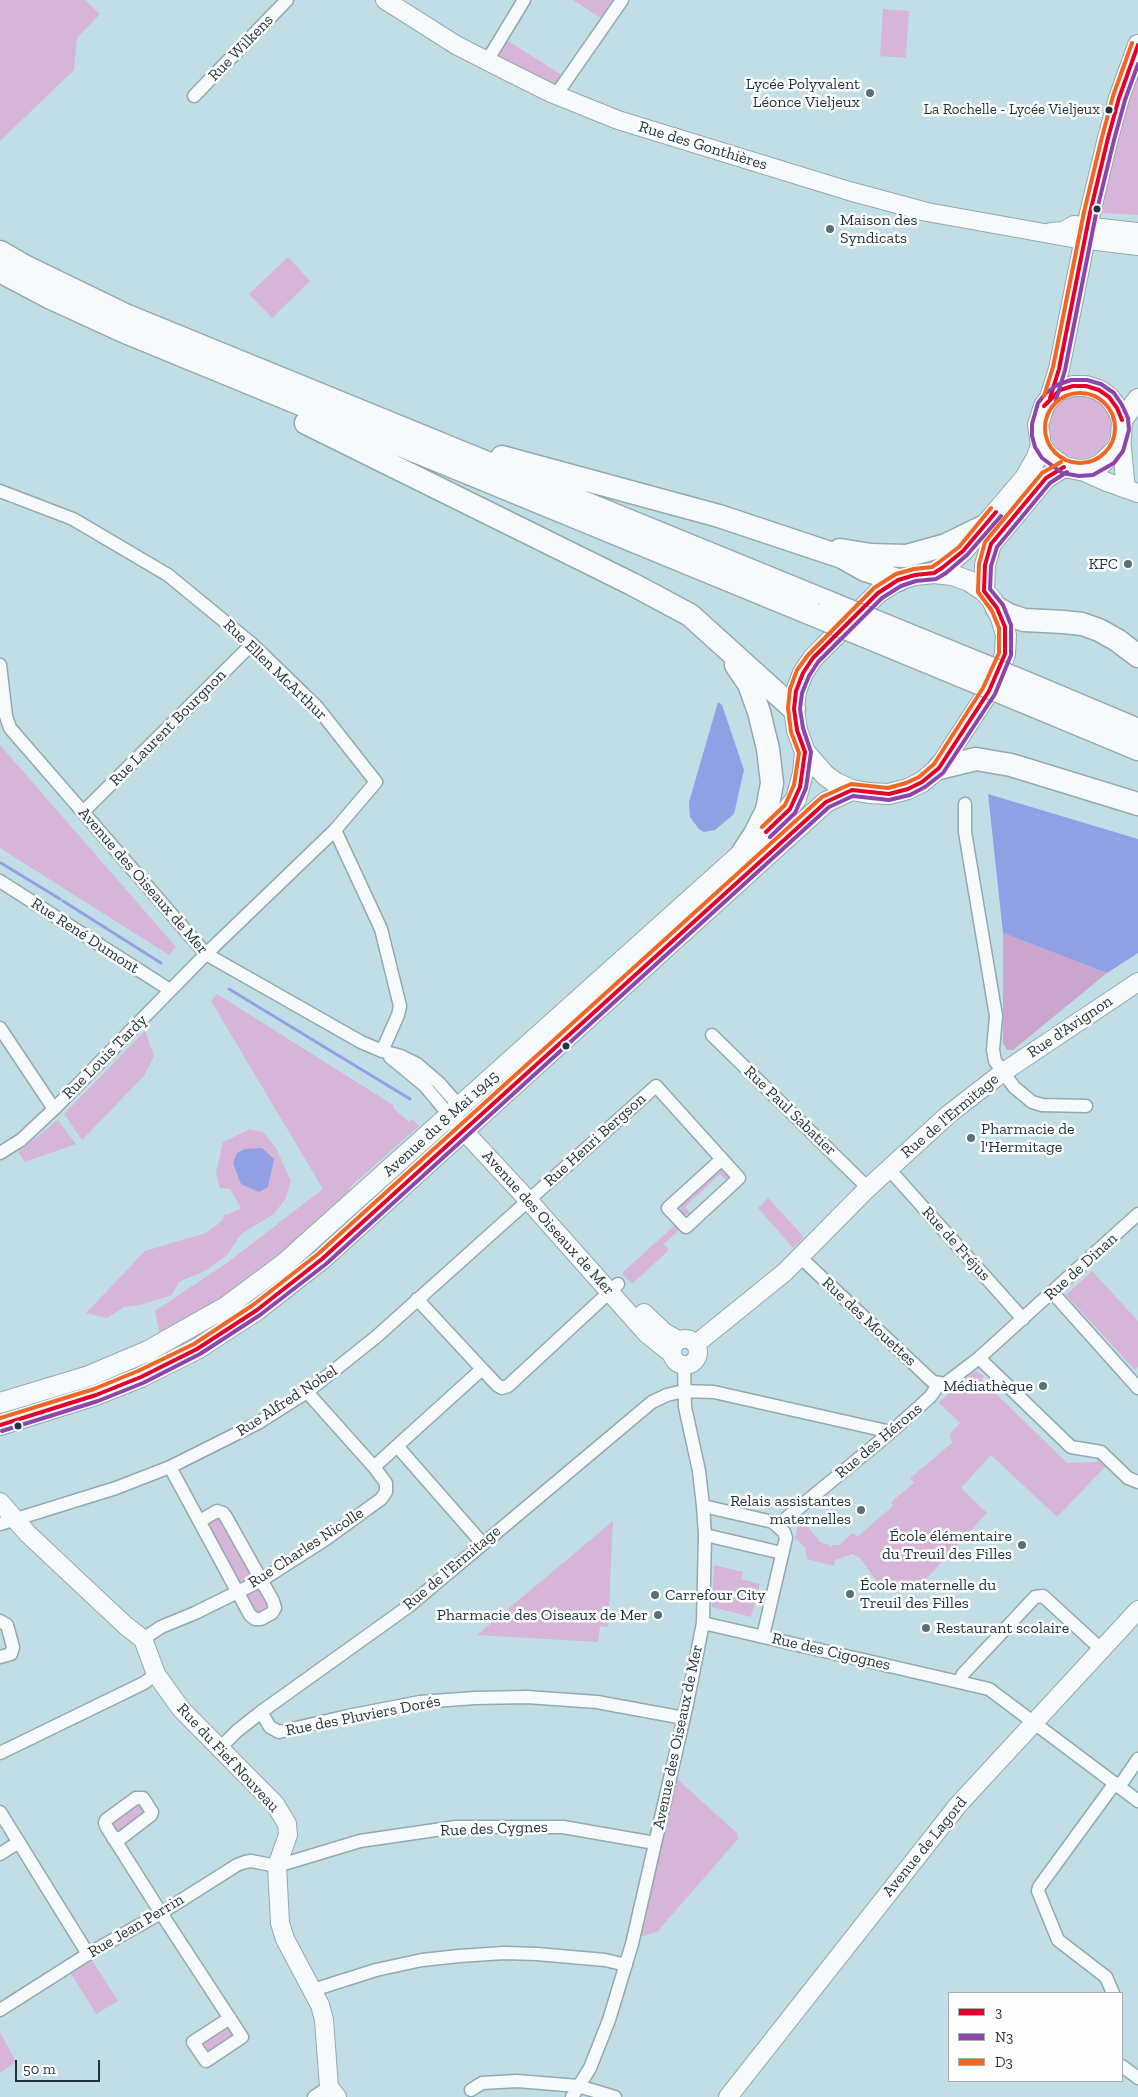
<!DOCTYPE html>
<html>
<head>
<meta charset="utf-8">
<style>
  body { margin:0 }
  #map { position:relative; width:1138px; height:2097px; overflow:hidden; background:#c1dee6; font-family:"Zilla Slab",serif }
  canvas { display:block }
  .legend { position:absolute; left:948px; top:1992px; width:175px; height:90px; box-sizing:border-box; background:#fdfdfd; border:1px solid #a4adaf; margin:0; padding:6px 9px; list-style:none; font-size:15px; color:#1f343a }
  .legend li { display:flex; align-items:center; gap:10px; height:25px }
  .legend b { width:25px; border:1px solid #a4adaf }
  .scale { position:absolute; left:15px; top:2060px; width:85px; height:22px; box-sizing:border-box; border:2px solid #1f343a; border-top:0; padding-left:6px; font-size:15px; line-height:18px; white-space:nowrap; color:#1f343a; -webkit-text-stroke:4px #fdfdfd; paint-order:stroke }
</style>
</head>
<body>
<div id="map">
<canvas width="1138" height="2097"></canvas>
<ul class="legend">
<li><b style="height:6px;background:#e4002b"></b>3</li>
<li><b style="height:6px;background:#8e44ad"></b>N3</li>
<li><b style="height:6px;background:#f26522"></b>D3</li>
</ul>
<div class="scale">50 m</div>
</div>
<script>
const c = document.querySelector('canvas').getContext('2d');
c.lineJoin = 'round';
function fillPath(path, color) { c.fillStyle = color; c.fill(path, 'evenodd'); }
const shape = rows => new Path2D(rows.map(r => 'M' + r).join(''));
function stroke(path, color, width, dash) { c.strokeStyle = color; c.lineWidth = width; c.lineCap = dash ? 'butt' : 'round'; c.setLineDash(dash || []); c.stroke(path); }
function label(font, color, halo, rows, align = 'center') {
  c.font = font + ' "Zilla Slab",serif'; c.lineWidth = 5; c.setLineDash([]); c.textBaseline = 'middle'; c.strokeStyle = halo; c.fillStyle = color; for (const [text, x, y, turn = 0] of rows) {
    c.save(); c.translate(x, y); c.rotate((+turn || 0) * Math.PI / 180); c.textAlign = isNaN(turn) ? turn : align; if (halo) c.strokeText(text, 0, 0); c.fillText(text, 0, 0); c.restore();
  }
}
const green = shape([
  [0,0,85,0,100,14,77,38,74,70,0,141],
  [573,0,612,0,619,5,607,22],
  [883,9,909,11,906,58,880,56],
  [502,37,568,79,556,95,487,61],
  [1138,47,1138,215,1100,213],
  [288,257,310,281,272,318,249,294],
  '1049 427a31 31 0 1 1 62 0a31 31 0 1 1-62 0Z',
  [0,745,176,947,169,955,0,848],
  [217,994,393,1105,393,1108,409,1122,412,1119,419,1126,349,1188,350,1197,230,1296,160,1337,155,1311,228,1262,323,1189,211,1001],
  [145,1031,154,1056,144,1076,82,1140,64,1114],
  [58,1120,76,1144,25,1162,18,1152],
  [250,1129,263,1132,276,1148,291,1181,286,1198,274,1214,241,1234,227,1255,207,1270,179,1282,172,1295,140,1305,124,1307,107,1318,86,1313,145,1251,206,1233,222,1221,225,1214,227,1215,241,1208,230,1189,220,1188,216,1173,223,1142],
  [722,1168,729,1172,727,1181,720,1174,685,1207,691,1214,683,1215,680,1212,681,1204],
  [768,1198,804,1237,793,1248,758,1208],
  [675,1225,679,1230,664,1244,669,1250,632,1284,622,1273],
  [1092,1271,1138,1321,1138,1367,1135,1370,1066,1295],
  [975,1371,984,1376,981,1379,1067,1463,1097,1462,1098,1455,1107,1465,1057,1517,991,1455,961,1488,987,1513,914,1592,878,1583,860,1558,852,1554,835,1560,834,1566,807,1559,805,1547,795,1538,800,1518,821,1543,828,1544,830,1547,833,1545,839,1545,853,1533,857,1537,893,1506,891,1502,914,1483,910,1478,952,1443,950,1434,960,1423,939,1403,939,1402],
  [217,1511,275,1608,255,1619,200,1521],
  [613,1521,608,1627,600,1626,598,1642,477,1635],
  [714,1565,743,1572,741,1579,760,1584,751,1617,712,1607],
  [677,1779,737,1833,738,1839,657,1932,640,1937],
  [136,1798,152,1812,121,1838,106,1820],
  [88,1954,118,2001,96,2014,67,1967],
  [230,2018,242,2037,206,2061,193,2042],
  [0,2032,16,2062,0,2073]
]);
const forest = shape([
  [1003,933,1107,973,1013,1050,1007,1050,1003,1043]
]);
const water = shape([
  [718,702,722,705,744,770,734,814,715,830,704,832,699,829,690,817,689,802],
  [988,794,1138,839,1138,953,1107,973,1003,933],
  [262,1148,274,1159,268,1187,259,1192,241,1184,233,1163,237,1153,245,1149]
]);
const stream = shape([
  [1,863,60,899],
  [63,901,161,963],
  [229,989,410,1099]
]);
const street = shape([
  [487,61,524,0],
  [556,95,622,0],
  [194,96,287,0],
  [0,491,73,519,168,575,252,644,317,707,376,782,335,830,381,929,400,1006,398,1015,382,1051],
  [0,665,6,716,10,728,206,954,361,1042,382,1051,401,1056,417,1064,439,1083,460,1107],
  [965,804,965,832,996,1016,993,1050,995,1061,1014,1087,1032,1102,1042,1105,1086,1106],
  [83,812,252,644],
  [0,881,170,990],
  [0,1028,54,1109],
  [712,1035,868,1188],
  [390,1057,424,1085,450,1116],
  [0,1153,21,1140,54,1109,206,954,335,830],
  [888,1168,1023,1319],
  [800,1257,933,1382,945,1384,979,1358,1138,1214],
  [1053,1293,1138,1388],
  [417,1299,482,1369],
  [979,1358,1071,1447,1101,1452,1128,1478,1138,1482],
  [307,1392,374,1467,397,1446,482,1543],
  [397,1446,482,1369,497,1385,502,1388,508,1386,618,1284],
  [170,1467,250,1615,255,1619,261,1619,272,1613,275,1608,273,1601,226,1517,223,1513,217,1511,200,1521],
  [703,1506,773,1522,784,1532,786,1538,763,1636],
  [0,1524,116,1488,170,1467,258,1423,307,1392,376,1337,656,1086,739,1178,686,1227,668,1208,722,1159],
  [778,1525,891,1432,930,1397,939,1384],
  [705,1535,782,1553],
  [0,1621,7,1625,13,1647,11,1654,0,1657],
  [703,1623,989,1689,1138,1801],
  [143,1639,161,1627,195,1613,262,1580,326,1539,381,1499,386,1492,386,1483,374,1467],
  [959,1682,963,1674,1035,1597,1043,1596,1102,1650],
  [261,1712,270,1727,279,1732,348,1716,420,1702,475,1698,527,1697,597,1702,684,1718],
  [221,1747,237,1731,261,1712,409,1606,652,1402,667,1395,683,1391,714,1392,891,1432],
  [0,1753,144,1683,156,1674],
  [1119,1787,1138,1759],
  [0,1812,88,1954],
  [113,1838,121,1838,151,1815,152,1812,143,1798,136,1798,106,1820,105,1823,106,1826,161,1913,242,2037,206,2061,193,2042,230,2018],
  [0,1854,19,1842],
  [313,1990,376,1970,422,1960,459,1956,504,1953,537,1954,605,1960,626,1965],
  [1113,1993,1106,1977,1058,1940,1038,1891,1039,1887,1115,1783],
  [0,2010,88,1954,161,1913,237,1865,245,1862,251,1861,277,1866,360,1841,456,1827,563,1827,655,1843],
  [1122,2066,1138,2078],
  [471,2090,482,2083,517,2081,578,2086,615,2097],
  [314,2097,329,2087],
  [572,2097,590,2068,609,2020,632,1944,687,1704,703,1623,705,1535,703,1506,699,1471,685,1407,684,1365]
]);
const secondary = shape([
  [385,0,456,45,501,68,551,93,618,120,849,191,927,212,1072,238,1138,246],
  [1051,232,1063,231,1074,225,1138,232],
  [1121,439,1126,489],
  [1080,470,1107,482,1138,493],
  [450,1116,528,1200,647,1334,672,1354],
  [644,1313,664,1332,678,1340],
  '672 1352a13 13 0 1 1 26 0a13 13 0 1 1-26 0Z',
  [696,1344,785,1272,868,1188,949,1114,1002,1073,1138,982],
  [0,1502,28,1534,126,1626,143,1639,156,1674,181,1709,275,1804,287,1824,288,1835,277,1866,280,1923,285,1939,320,2005,324,2020,329,2087,337,2097],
  [728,2097,958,1805,1138,1610]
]);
const primary = shape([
  [1050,398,1059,369,1090,213,1108,138,1119,98,1138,45],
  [1122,420,1138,399],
  [934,573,952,575,969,581,984,591,992,600,1001,618,1006,635,1005,654,1000,669,989,691,939,768,922,782,908,789,889,794,869,793,852,790,836,783,825,775,805,752,797,730,794,709,796,691,803,673,813,658,878,593,898,580,915,575,934,573],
  [934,573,950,562,963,551,1025,478,1037,457,1041,445],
  [984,591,985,565,991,544,1046,478,1064,467,1080,470,1091,469,1101,464,1117,449,1121,439,1122,420,1117,408,1109,397,1099,390,1086,386,1073,386,1060,390,1050,398,1044,406,1038,425,1041,445,1047,454,1064,467],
  [0,1403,89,1376,148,1351,226,1307,285,1263,779,820,796,799,803,773,805,752],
  [0,1425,96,1395,141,1377,197,1349,257,1310,322,1259,826,802,852,790]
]);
const highway = shape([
  [0,252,26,267,125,315,830,603],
  [0,271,51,298,123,331,814,615],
  [306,423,632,584,690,615,794,709],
  [502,457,719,516,842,557,865,570,898,580],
  [840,550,871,555,906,556,946,545,983,527],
  [997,608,1009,615,1024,620,1064,622,1082,624,1099,630,1117,640,1138,656],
  [736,665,749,684,759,712,768,749,772,783,767,810,755,834,743,852],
  [1019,680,1138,730],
  [1008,695,1138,749],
  [939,768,976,759,1011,765,1138,804]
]);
const highwayBridge = shape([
  [830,603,1019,680],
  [814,615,1008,695]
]);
const bus1 = shape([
  [1050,398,1059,369,1090,213,1108,138,1119,98,1138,45],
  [1044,406,1060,390,1073,386,1086,386,1099,390,1109,397,1117,408,1122,420],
  [766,832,790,809,800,787,805,752,797,730,794,709,796,691,803,673,813,658,878,593,898,580,915,575,934,573,942,568,963,551,996,512],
  [0,1425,96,1395,141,1377,197,1349,257,1310,322,1259,826,802,852,790,889,794,908,789,922,782,939,768,989,691,1005,654,1005,627,997,608,984,591,985,565,991,544,1046,478,1064,467]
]);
const bus2 = shape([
  [1056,400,1065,370,1096,214,1114,140,1125,100,1138,64],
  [1061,472,1042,458,1035,447,1032,436,1032,424,1038,403,1046,393,1057,385,1071,380,1087,380,1101,384,1114,393,1122,405,1128,418,1129,430,1123,451,1114,463,1093,475,1079,476,1062,473],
  [770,837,795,813,806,788,811,752,803,728,800,709,802,693,809,676,818,662,882,598,901,586,916,581,936,579,946,573,967,555,1001,516],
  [2,1431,98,1401,143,1383,200,1354,260,1315,326,1264,829,807,853,796,889,800,910,795,925,787,943,773,995,694,1011,655,1011,625,1003,605,990,589,991,566,997,547,1050,483,1067,472]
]);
const bus3 = shape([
  '1045 428a35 35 0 1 1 70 0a35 35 0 1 1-70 0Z',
  [1044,396,1053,367,1084,212,1102,137,1113,96,1132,43],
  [762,827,785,805,794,785,799,753,791,732,788,708,790,689,797,670,808,655,874,588,896,574,914,569,932,567,938,563,959,547,991,508],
  [0,1418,94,1389,138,1371,194,1344,253,1305,318,1254,822,797,851,784,888,788,906,783,919,777,934,764,983,688,999,653,999,628,992,611,978,592,979,564,985,542,1042,473,1061,462]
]);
const markers = [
  [870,93,5,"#587076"],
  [1109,110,4.5,"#1f343a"],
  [1097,209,4.5,"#1f343a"],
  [830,229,5,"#587076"],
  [1128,564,5,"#587076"],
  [566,1046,4.5,"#1f343a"],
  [971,1138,5,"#587076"],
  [1043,1386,5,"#587076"],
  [18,1426,4.5,"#1f343a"],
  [861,1510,5,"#587076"],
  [1022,1545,5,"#587076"],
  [850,1594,5,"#587076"],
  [655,1595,5,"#587076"],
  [658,1615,5,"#587076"],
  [926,1628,5,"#587076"]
];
const busNames = [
  ["La Rochelle - Lycée Vieljeux",1100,110]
];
const streetNames = [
  ["Rue Wilkens",241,48,-46],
  ["Rue des Gonthières",703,146,17],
  ["Rue Ellen McArthur",275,670,44],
  ["Rue Laurent Bourgnon",168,728,-45],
  ["Avenue des Oiseaux de Mer",143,881,49],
  ["Rue René Dumont",85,936,33],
  ["Rue d'Avignon",1070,1027,-34],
  ["Rue Louis Tardy",105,1057,-45],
  ["Rue Paul Sabatier",790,1111,44],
  ["Rue de l'Ermitage",950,1116,-40],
  ["Avenue du 8 Mai 1945",441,1124,-42],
  ["Rue Henri Bergson",595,1140,-42],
  ["Avenue des Oiseaux de Mer",548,1223,48],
  ["Rue de Fréjus",956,1244,48],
  ["Rue de Dinan",1081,1267,-42],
  ["Rue des Mouettes",869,1322,43],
  ["Rue Alfred Nobel",287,1401,-33],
  ["Rue des Hérons",879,1441,-40],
  ["Rue Charles Nicolle",306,1548,-33],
  ["Rue de l'Ermitage",452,1568,-40],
  ["Rue des Cigognes",831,1652,13],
  ["Rue des Pluviers Dorés",363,1716,-11],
  ["Avenue des Oiseaux de Mer",678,1737,-78],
  ["Rue du Fief Nouveau",228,1758,47],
  ["Rue des Cygnes",494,1829,-2],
  ["Avenue de Lagord",925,1847,-51],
  ["Rue Jean Perrin",136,1926,-31]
];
const poiNames = [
  ["Lycée Polyvalent",860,84],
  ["Léonce Vieljeux",860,102],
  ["Maison des",840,220,"left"],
  ["Syndicats",840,238,"left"],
  ["KFC",1118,564],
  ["Pharmacie de",981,1129,"left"],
  ["l'Hermitage",981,1147,"left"],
  ["Médiathèque",1033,1386],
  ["Relais assistantes",851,1501],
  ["maternelles",851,1519],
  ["École élémentaire",1012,1536],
  ["du Treuil des Filles",1012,1554],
  ["École maternelle du",860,1585,"left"],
  ["Treuil des Filles",860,1603,"left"],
  ["Carrefour City",665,1595,"left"],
  ["Pharmacie des Oiseaux de Mer",648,1615],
  ["Restaurant scolaire",936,1628,"left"]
];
fillPath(green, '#d6b5d9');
fillPath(forest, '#caa5ce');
fillPath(water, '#91a0e4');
stroke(stream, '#91a0e4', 3);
stroke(street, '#92a9af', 15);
stroke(secondary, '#92a9af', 20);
stroke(primary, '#92a9af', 22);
stroke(highway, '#92a9af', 25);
stroke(street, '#f6fafb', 12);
stroke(secondary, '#f6fafb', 18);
stroke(primary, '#f6fafb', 20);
stroke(highway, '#f6fafb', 22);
stroke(highwayBridge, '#92a9af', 25, []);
stroke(highwayBridge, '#f6fafb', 22);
stroke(bus1, '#e4002b', 4);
stroke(bus2, '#8e44ad', 4);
stroke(bus3, '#f26522', 4);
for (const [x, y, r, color] of markers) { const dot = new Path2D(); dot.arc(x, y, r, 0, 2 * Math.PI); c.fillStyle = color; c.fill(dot); stroke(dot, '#fdfdfd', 2); }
label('15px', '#1f343a', '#fdfdfd', busNames, 'right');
label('16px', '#1f343a', '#fdfdfd', streetNames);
label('16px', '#1f343a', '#fdfdfd', poiNames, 'right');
</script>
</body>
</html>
